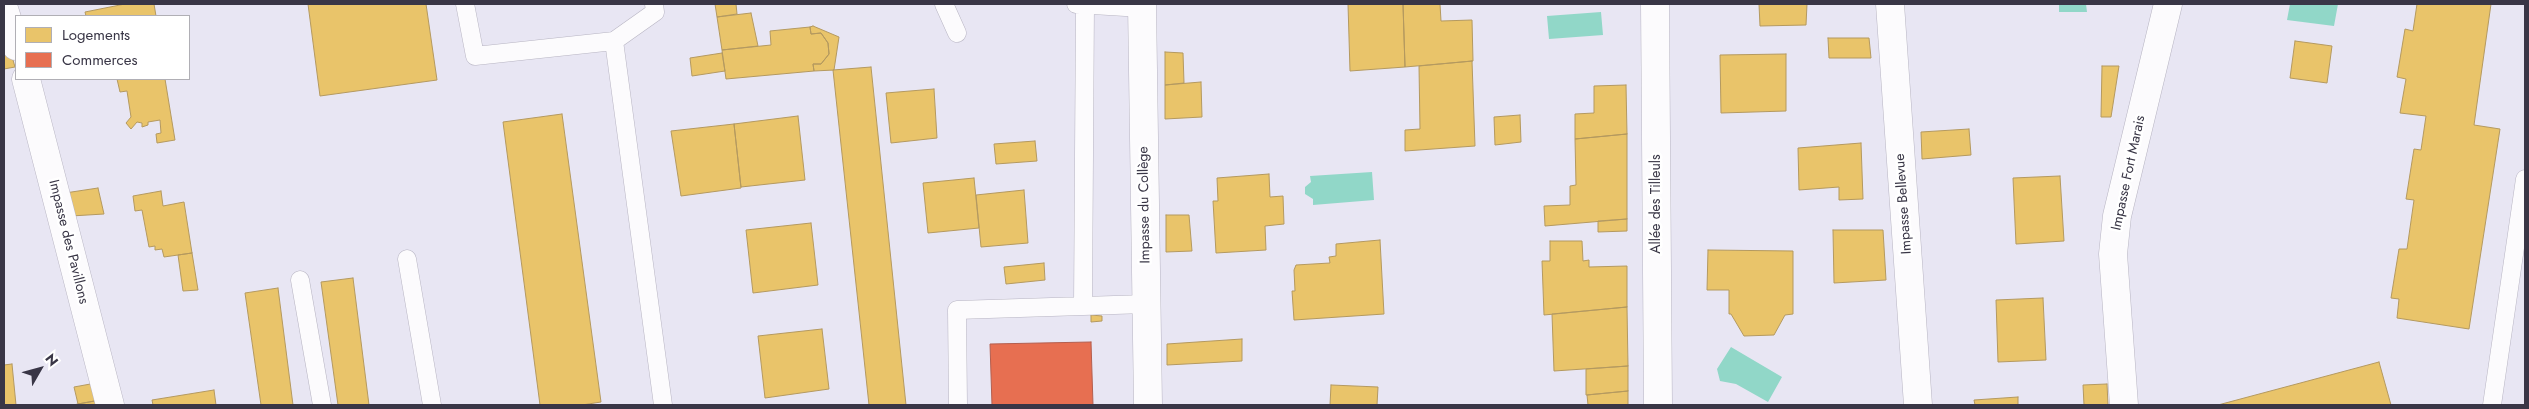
<!DOCTYPE html>
<html>
<head>
<meta charset="utf-8">
<style>
  body { margin:0 }
  #map { position:relative; width:2529px; height:409px; overflow:hidden; background:#e8e6f3; font-family:Jost,sans-serif }
  canvas { display:block }
  .frame { position:absolute; inset:0; border:5px solid #393646; pointer-events:none }
  .legend { position:absolute; left:15px; top:15px; width:175px; height:65px; box-sizing:border-box; background:#fff; border:1px solid #b0afb5; margin:0; padding:6px 9px; list-style:none; font-size:15px; color:#393646 }
  .legend li { display:flex; align-items:center; gap:10px; height:25px }
  .legend b { width:25px; border:1px solid #b0afb5 }
  .north { position:absolute; left:15px; top:344px; width:50px; height:50px; -webkit-text-stroke:4px #fff; paint-order:stroke; rotate:52deg; font-size:14px; font-weight:700; line-height:20px; text-align:center; color:#393646 }
  .north::after { content:''; display:block; margin:auto; width:18px; height:22px; background:#393646; clip-path:polygon(50% 0,100% 100%,50% 72%,0 100%) }
</style>
</head>
<body>
<div id="map">
<canvas width="2529" height="409"></canvas>
<div class="frame"></div>
<ul class="legend">
<li><b style="height:14px;background:#e9c46a"></b>Logements</li>
<li><b style="height:14px;background:#e76f51"></b>Commerces</li>
</ul>
<div class="north">N</div>
</div>
<script>
const c = document.querySelector('canvas').getContext('2d');
c.lineJoin = 'round';
function fillPath(path, color) { c.fillStyle = color; c.fill(path, 'evenodd'); }
const shape = rows => new Path2D(rows.map(r => 'M' + r).join(''));
function stroke(path, color, width, dash) { c.strokeStyle = color; c.lineWidth = width; c.lineCap = dash ? 'butt' : 'round'; c.setLineDash(dash || []); c.stroke(path); }
function label(font, color, halo, rows, align = 'center') {
  c.font = font + ' Jost,sans-serif'; c.lineWidth = 5; c.setLineDash([]); c.textBaseline = 'middle'; c.strokeStyle = halo; c.fillStyle = color; for (const [text, x, y, turn = 0] of rows) {
    c.save(); c.translate(x, y); c.rotate((+turn || 0) * Math.PI / 180); c.textAlign = isNaN(turn) ? turn : align; if (halo) c.strokeText(text, 0, 0); c.fillText(text, 0, 0); c.restore();
  }
}
const water = shape([
  [2059,4,2086,4,2087,12,2059,12],
  [2290,4,2338,4,2334,26,2287,20],
  [1601,12,1603,35,1549,39,1547,16],
  [1372,172,1374,200,1313,205,1313,199,1305,194,1305,187,1311,182,1310,176],
  [1731,347,1782,377,1768,402,1736,384,1720,381,1717,369]
]);
const homes = shape([
  [125,4,154,4,156,16,86,16,85,12,125,4],
  [308,4,426,4,437,80,320,96,308,4],
  [715,4,736,4,737,14,717,17,715,4],
  [1348,4,1403,4,1405,67,1350,71,1348,4],
  [1403,4,1440,4,1441,21,1472,20,1473,61,1405,67,1403,4],
  [1759,4,1807,4,1806,25,1760,26,1759,4],
  [2417,4,2491,4,2474,125,2500,129,2469,329,2397,318,2399,299,2391,298,2399,249,2407,249,2414,200,2406,199,2414,149,2421,150,2426,116,2400,113,2406,79,2397,77,2405,29,2413,31,2417,4],
  [751,13,758,46,722,50,717,17,751,13],
  [813,26,839,37,834,70,814,71,813,64,821,64,829,54,828,43,821,33,811,34,810,27,813,26],
  [810,27,811,34,821,33,828,43,829,54,821,64,813,64,814,71,726,79,722,50,771,45,770,31,810,27],
  [1828,38,1869,38,1871,58,1829,58,1828,38],
  [2295,41,2332,46,2327,83,2290,78,2295,41],
  [4,42,13,60,15,67,4,69,4,42],
  [1165,52,1183,53,1184,83,1165,85,1165,52],
  [722,53,725,71,692,76,690,58,722,53],
  [1786,54,1786,111,1721,113,1720,55,1786,54],
  [1472,61,1475,146,1405,151,1405,130,1420,129,1419,66,1472,61],
  [2102,66,2119,66,2111,117,2101,117,2102,66],
  [871,67,906,405,869,405,833,70,871,67],
  [117,79,165,79,175,140,157,143,156,134,161,133,160,120,148,122,148,125,142,127,142,123,137,122,131,129,126,123,131,117,127,91,120,92,117,79],
  [1201,82,1202,117,1165,119,1165,85,1201,82],
  [1626,85,1627,134,1575,139,1575,114,1594,113,1594,86,1626,85],
  [934,89,937,138,891,143,886,93,934,89],
  [562,114,601,402,582,405,540,405,503,122,562,114],
  [1520,115,1521,142,1495,145,1494,117,1520,115],
  [798,116,805,180,741,187,734,124,798,116],
  [734,124,741,188,681,196,671,131,734,124],
  [1969,129,1971,155,1922,159,1921,132,1969,129],
  [1627,134,1627,219,1545,226,1544,206,1570,205,1570,186,1576,185,1575,139,1627,134],
  [1035,141,1037,161,996,164,994,144,1035,141],
  [1861,143,1863,199,1839,200,1839,187,1799,190,1798,148,1861,143],
  [1269,174,1270,197,1283,196,1284,224,1265,226,1266,250,1216,253,1213,201,1218,201,1217,178,1269,174],
  [2060,176,2064,241,2016,244,2013,178,2060,176],
  [974,178,979,228,928,233,923,183,974,178],
  [98,188,104,214,71,216,65,193,98,188],
  [1024,190,1028,243,981,247,976,195,1024,190],
  [161,191,163,206,184,202,192,253,164,257,162,249,155,250,155,246,149,247,142,210,135,211,133,196,161,191],
  [1166,215,1189,215,1192,251,1166,252,1166,215],
  [1627,219,1627,231,1598,232,1598,221,1627,219],
  [811,223,818,285,753,293,746,230,811,223],
  [1833,230,1883,230,1886,280,1834,283,1833,230],
  [1380,240,1384,314,1294,320,1292,291,1295,291,1294,270,1296,265,1330,263,1329,257,1336,256,1336,244,1380,240],
  [1550,241,1582,241,1583,261,1589,260,1589,267,1627,266,1627,307,1544,315,1542,261,1550,261,1550,241],
  [1708,250,1793,251,1793,314,1785,315,1774,335,1744,336,1731,314,1729,314,1729,290,1707,290,1708,250],
  [192,253,198,290,183,291,178,255,192,253],
  [1044,263,1045,280,1006,284,1004,267,1044,263],
  [353,278,369,405,338,405,321,282,353,278],
  [278,288,293,405,261,405,245,293,278,288],
  [2043,298,2046,360,1998,362,1996,300,2043,298],
  [1627,307,1628,366,1554,371,1552,314,1627,307],
  [1091,315,1102,316,1102,321,1091,322,1091,315],
  [822,329,829,389,765,398,758,336,822,329],
  [1242,339,1242,361,1167,365,1167,344,1242,339],
  [2379,362,2391,405,2218,405,2379,362],
  [12,364,16,405,4,405,4,365,12,364],
  [1628,366,1628,391,1586,395,1586,369,1628,366],
  [96,383,100,400,78,404,74,387,96,383],
  [2107,384,2108,405,2084,405,2083,385,2107,384],
  [1331,385,1378,387,1377,405,1330,405,1331,385],
  [214,390,216,405,153,405,152,400,214,390],
  [1628,391,1628,405,1588,405,1587,395,1628,391],
  [2018,397,2018,405,1975,405,1974,400,2018,397],
  [100,400,101,405,73,405,78,404,100,400]
]);
const shops = shape([
  [1091,342,1093,405,992,405,990,344,1091,342]
]);
const lane = shape([
  [465,4,475,56,614,41],
  [654,4,655,12,614,41,663,405],
  [944,4,957,33],
  [1076,4,1142,8],
  [407,259,432,405],
  [300,280,322,405],
  [1083,306,1085,4],
  [958,405,957,310,1146,304],
  [2492,405,2525,179]
]);
const street = shape([
  [1142,4,1148,405],
  [1655,4,1658,405],
  [1890,4,1918,405],
  [4,9,16,46],
  [26,79,110,405],
  [2124,405,2113,254,2117,216,2168,4]
]);
const streetNames = [
  ["Impasse Fort Marais",2129,173,-78],
  ["Allée des Tilleuls",1657,204,-90],
  ["Impasse Bellevue",1904,204,-94],
  ["Impasse du Collège",1145,205,-91],
  ["Impasse des Pavillons",68,242,76]
];
fillPath(water, '#91d7c8');
fillPath(homes, '#e9c46a');
stroke(homes, '#b4995f', 1);
fillPath(shops, '#e76f51');
stroke(shops, '#b35e4e', 1);
stroke(lane, '#b7b4c2', 19);
stroke(street, '#b7b4c2', 29);
stroke(lane, '#fcfbfd', 18);
stroke(street, '#fcfbfd', 28);
label('14px', '#393646', '#fff', streetNames);
</script>
</body>
</html>
